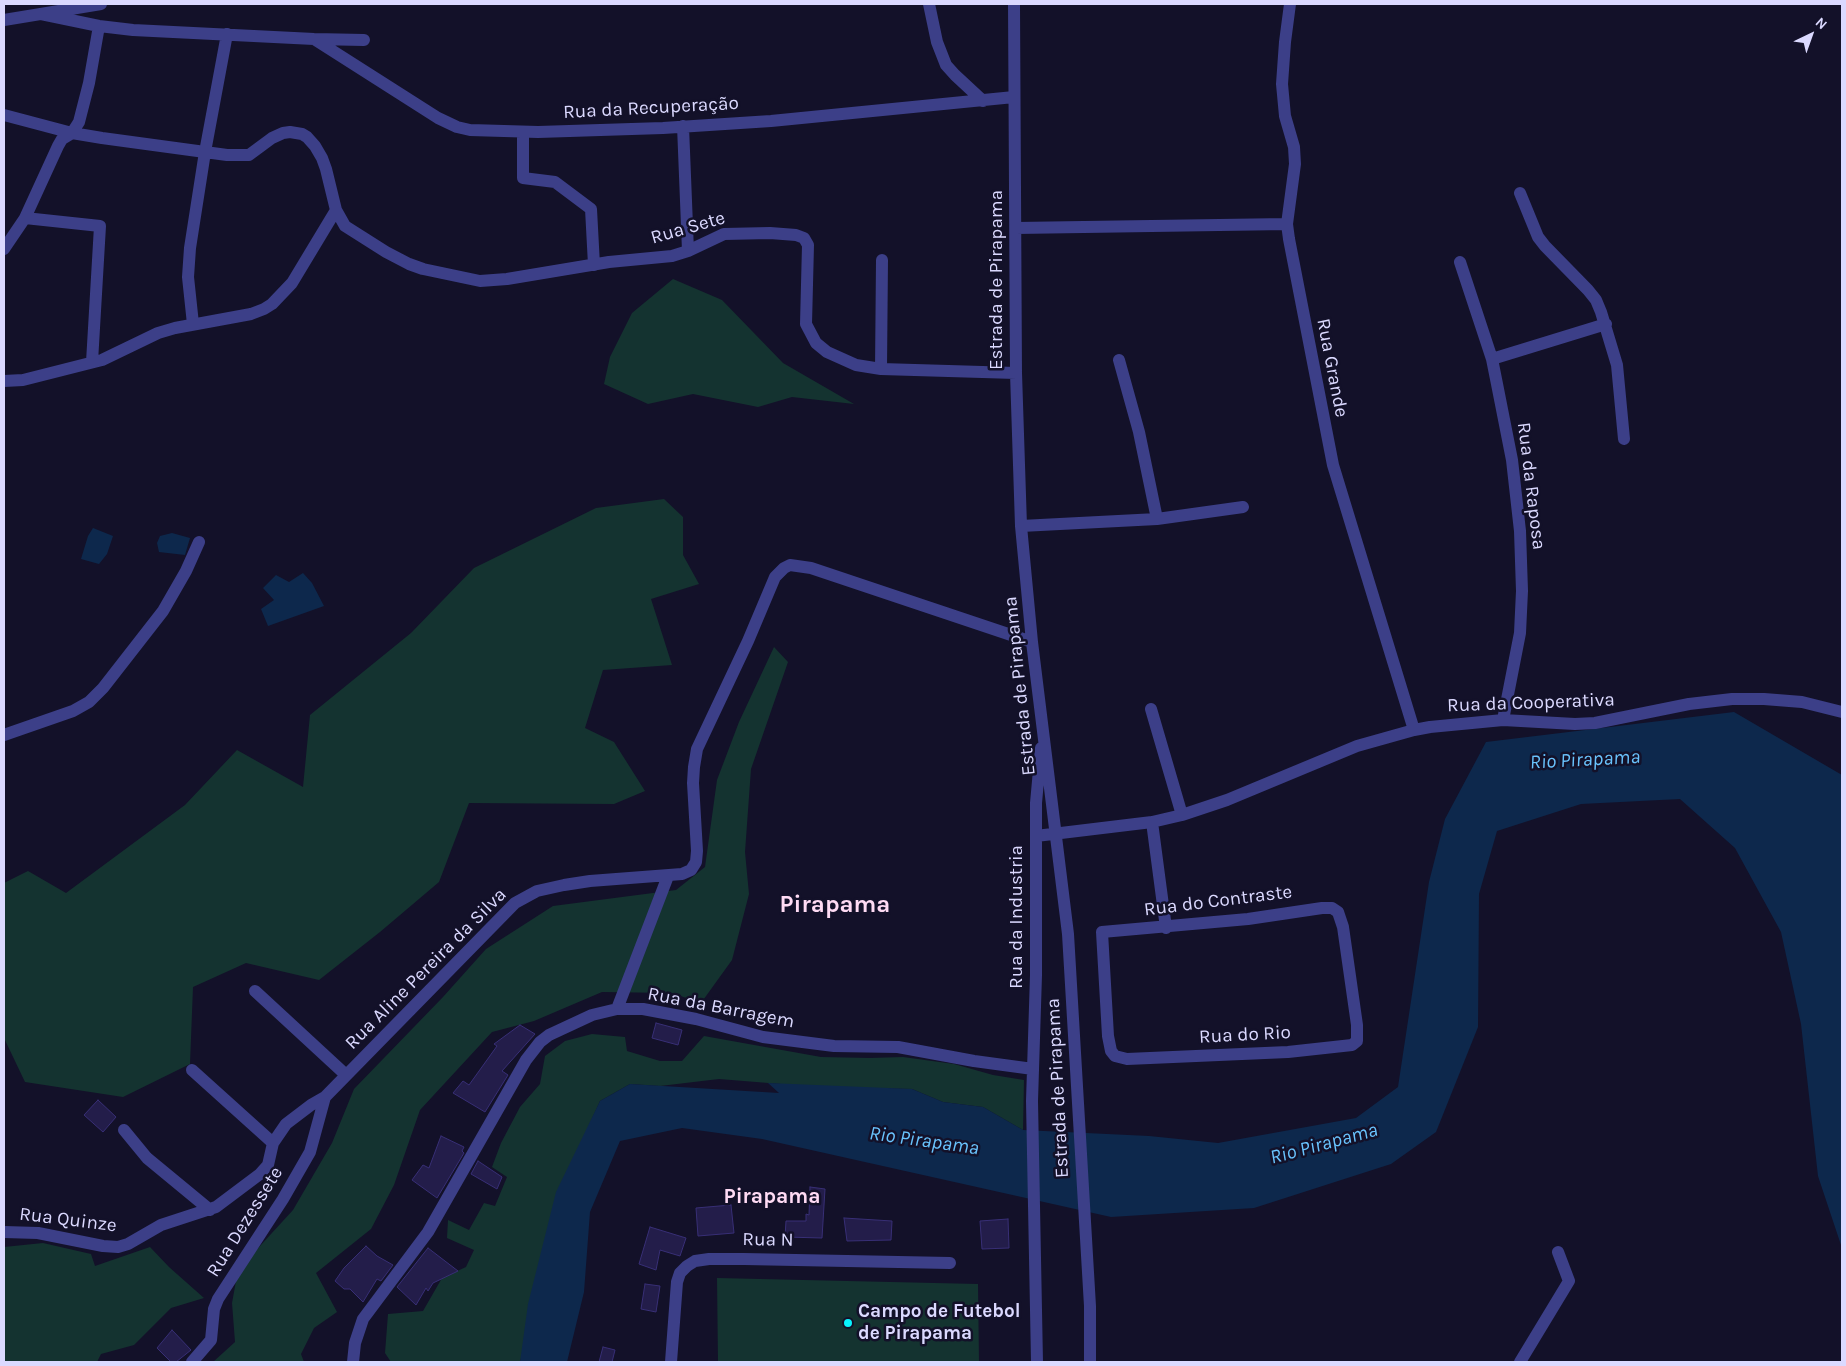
<!DOCTYPE html>
<html>
<head>
<meta charset="utf-8">
<style>
  body { margin:0 }
  #map { position:relative; width:1846px; height:1366px; overflow:hidden; background:#131129; font-family:Karla,sans-serif }
  canvas { display:block }
  .frame { position:absolute; inset:0; border:5px solid #dbd9ff; pointer-events:none }
  .north { position:absolute; left:1786px; top:10px; width:50px; height:50px; -webkit-text-stroke:4px #131129; paint-order:stroke; rotate:42deg; font-size:14px; font-weight:700; line-height:20px; text-align:center; color:#dbd9ff }
  .north::after { content:''; display:block; margin:auto; width:18px; height:22px; background:#dbd9ff; clip-path:polygon(50% 0,100% 100%,50% 72%,0 100%) }
</style>
</head>
<body>
<div id="map">
<canvas width="1846" height="1366"></canvas>
<div class="frame"></div>
<div class="north">N</div>
</div>
<script>
const c = document.querySelector('canvas').getContext('2d');
c.lineJoin = 'round';
function fillPath(path, color) { c.fillStyle = color; c.fill(path, 'evenodd'); }
const shape = rows => new Path2D(rows.map(r => 'M' + r).join(''));
function stroke(path, color, width, dash) { c.strokeStyle = color; c.lineWidth = width; c.lineCap = dash ? 'butt' : 'round'; c.setLineDash(dash || []); c.stroke(path); }
function label(font, color, halo, rows, align = 'center') {
  c.font = font + ' Karla,sans-serif'; c.lineWidth = 5; c.setLineDash([]); c.textBaseline = 'middle'; c.strokeStyle = halo; c.fillStyle = color; for (const [text, x, y, turn = 0] of rows) {
    c.save(); c.translate(x, y); c.rotate((+turn || 0) * Math.PI / 180); c.textAlign = isNaN(turn) ? turn : align; if (halo) c.strokeText(text, 0, 0); c.fillText(text, 0, 0); c.restore();
  }
}
const green = shape([
  [673,279,722,300,783,363,854,404,792,397,758,407,693,394,648,404,604,384,610,357,632,313],
  [664,499,683,517,683,555,699,584,651,599,672,665,603,670,585,728,614,742,645,791,614,804,469,803,439,882,380,932,319,980,246,963,193,987,190,1064,123,1097,25,1082,4,1038,4,883,28,871,66,893,185,805,237,750,303,787,310,715,411,633,474,568,596,508],
  [774,647,788,662,751,769,745,852,749,894,732,960,701,1003,672,993,602,992,534,1021,492,1032,420,1110,394,1185,371,1229,316,1273,337,1312,314,1328,301,1354,304,1362,213,1362,235,1342,232,1303,238,1270,293,1210,332,1143,354,1089,443,997,486,949,553,906,676,890,705,867,717,780,739,722],
  [592,1034,625,1037,627,1051,660,1061,682,1061,704,1036,821,1057,870,1058,903,1057,954,1064,993,1075,1024,1080,1023,1130,983,1107,943,1102,912,1089,818,1087,719,1079,660,1086,630,1084,600,1101,582,1141,520,1362,391,1362,385,1353,388,1314,423,1311,442,1278,466,1267,474,1250,447,1238,448,1220,469,1230,484,1203,495,1206,507,1177,492,1167,501,1143,520,1107,540,1084,545,1056,565,1041],
  [43,1243,91,1254,95,1266,150,1247,169,1267,204,1298,171,1308,134,1345,101,1354,97,1362,4,1362,4,1247],
  [717,1278,978,1284,979,1362,718,1362]
]);
const water = shape([
  [93,528,113,536,107,554,99,564,81,559,88,536],
  [172,533,190,538,185,555,159,552,157,543,160,536],
  [303,573,312,583,324,606,268,626,261,609,274,600,263,588,276,575,289,582],
  [1734,712,1842,775,1842,1248,1818,1176,1801,1024,1781,932,1735,848,1680,799,1581,804,1497,831,1479,894,1478,1027,1436,1132,1391,1164,1254,1208,1111,1217,762,1139,682,1128,620,1141,590,1212,584,1292,567,1362,520,1362,528,1304,556,1192,600,1101,630,1084,779,1093,768,1083,912,1089,943,1102,983,1107,1023,1130,1149,1136,1218,1143,1356,1118,1398,1087,1429,882,1445,819,1486,742]
]);
const building = shape([
  [656,1023,682,1030,678,1045,652,1038,656,1023],
  [520,1025,535,1034,502,1071,508,1075,485,1112,453,1093,463,1081,469,1085,497,1046,494,1044,520,1025],
  [98,1100,116,1117,103,1132,84,1115,98,1100],
  [441,1136,464,1147,462,1151,464,1153,437,1198,412,1180,423,1165,429,1168,441,1136],
  [478,1161,502,1177,497,1189,471,1174,478,1161],
  [810,1187,825,1189,822,1238,785,1237,786,1221,806,1221,806,1214,809,1215,810,1187],
  [731,1205,734,1233,698,1236,696,1208,731,1205],
  [844,1218,892,1221,891,1240,847,1241,844,1218],
  [1008,1219,1009,1248,982,1249,980,1221,1008,1219],
  [650,1227,686,1238,680,1256,660,1250,656,1270,639,1264,650,1227],
  [366,1246,377,1256,393,1265,381,1281,377,1279,363,1302,350,1289,344,1289,335,1281,344,1268,366,1246],
  [428,1248,458,1271,433,1283,428,1291,426,1288,416,1305,397,1287,428,1248],
  [645,1284,660,1286,656,1312,641,1309,645,1284],
  [172,1330,191,1350,176,1362,171,1362,157,1348,172,1330],
  [603,1347,615,1350,612,1362,599,1362,603,1347]
]);
const minor = shape([
  [929,4,937,42,946,65,955,75,983,101],
  [1014,4,1016,373,1021,526,1032,642,1068,934,1090,1306,1090,1362],
  [1290,4,1285,42,1282,84,1285,116,1294,147,1295,164,1287,224,1289,239,1333,465,1414,730],
  [41,14,99,26,133,30,314,39,364,40],
  [4,20,101,4],
  [314,39,438,118,457,127,470,130,538,132,663,128,771,121,1014,97],
  [4,115,72,133,102,138,227,155,249,155,272,138,283,133,290,132,302,134,307,137,315,146,322,158,326,169,336,210,345,226,386,252,409,264,423,269,480,281,507,279,609,262,672,256,688,251,724,234,770,233,796,235,804,238,808,245,806,324,816,343,827,352,856,365,881,369,1016,373],
  [683,126,688,251],
  [523,132,523,178,555,182,591,209,594,265],
  [1520,193,1538,237,1545,246,1588,290,1596,300,1601,312,1617,365,1624,439],
  [25,218,100,226,92,362],
  [1016,228,1287,224],
  [4,249,25,218,58,146,62,139,72,133,79,122,89,83,99,26],
  [1460,262,1492,359,1497,384,1512,460,1520,531,1522,591,1520,633,1503,720],
  [193,324,188,277,190,248,205,152,227,34],
  [1492,359,1606,324],
  [1119,360,1139,432,1157,519],
  [881,369,882,260],
  [4,381,23,380,102,360,158,333,175,328,251,314,264,309,272,304,292,283,336,210],
  [1021,526,1157,519,1243,507],
  [1151,709,1182,815],
  [4,735,73,711,89,702,103,688,163,611,186,571,199,542],
  [1152,822,1166,928],
  [1036,836,1152,822,1182,815,1227,800,1357,746,1414,730,1430,727,1503,720,1575,724,1595,723,1689,704,1732,699,1764,699,1802,702,1842,712],
  [1322,908,1332,908,1338,912,1343,927,1357,1025,1357,1041,1352,1045,1288,1052,1127,1059,1115,1056,1111,1051,1108,1036,1102,932,1248,919,1322,908],
  [255,991,346,1075],
  [617,1009,668,876],
  [192,1070,273,1143],
  [124,1130,147,1158,210,1210],
  [4,1232,38,1233,103,1246,118,1247,128,1244,161,1225,216,1207,260,1174,268,1165,273,1143,286,1124,311,1105,325,1097,515,903,537,891,564,885,590,881,682,874,691,870,696,862,697,851,693,783,694,767,697,749,748,641,775,577,784,568,790,565,811,568,1032,642],
  [192,1362,211,1340,214,1309,218,1299,283,1199,310,1152,325,1097],
  [353,1362,355,1343,363,1319,428,1232,526,1060,540,1042,549,1035,592,1015,617,1009,643,1009,696,1019,763,1037,834,1046,898,1047,974,1061,1033,1069],
  [671,1362,677,1282,680,1273,687,1266,695,1261,709,1259,744,1259,950,1263],
  [1037,1362,1032,1101,1036,975,1036,803,1041,748],
  [1520,1362,1569,1281,1558,1252]
]);
const markers = [
  [848,1323,5,"#08f4fd"]
];
const streetNames = [
  ["Rua da Recuperação",651,108,-3],
  ["Rua Sete",688,228,-16],
  ["Estrada de Pirapama",997,280,-90],
  ["Rua Grande",1332,368,79],
  ["Rua da Raposa",1531,486,83],
  ["Estrada de Pirapama",1020,686,-96],
  ["Rua da Cooperativa",1531,703,-2],
  ["Rua do Contraste",1218,901,-7],
  ["Rua da Industria",1017,917,-90],
  ["Rua Aline Pereira da Silva",426,969,-45],
  ["Rua da Barragem",721,1008,11],
  ["Rua do Rio",1245,1035,-3],
  ["Estrada de Pirapama",1058,1088,-93],
  ["Rua Quinze",68,1220,7],
  ["Rua Dezessete",245,1222,-58],
  ["Rua N",768,1240,1]
];
const poiNames = [
  ["Campo de Futebol",858,1312],
  ["de Pirapama",858,1334]
];
const waterNames = [
  ["Rio Pirapama",1585,760,-3],
  ["Rio Pirapama",924,1141,8],
  ["Rio Pirapama",1324,1144,-15]
];
const quarterNames = [
  ["Pirapama",772,1197]
];
const districtNames = [
  ["Pirapama",835,905]
];
fillPath(green, '#143330');
fillPath(water, '#0d284c');
fillPath(building, '#231d4a');
stroke(building, '#382f76', 1);
stroke(minor, '#3c3f88', 12);
for (const [x, y, r, color] of markers) { const dot = new Path2D(); dot.arc(x, y, r, 0, 2 * Math.PI); c.fillStyle = color; c.fill(dot); stroke(dot, '#131129', 2); }
label('19px', '#dbd9ff', '#131129', streetNames);
label('bold 19px', '#dbd9ff', '#131129', poiNames, 'left');
label('italic 20px', '#69c3fd', '#131129', waterNames);
label('bold 21px', '#ffdbf4', '#131129', quarterNames);
label('bold 24px', '#ffdbf4', '#131129', districtNames);
</script>
</body>
</html>
